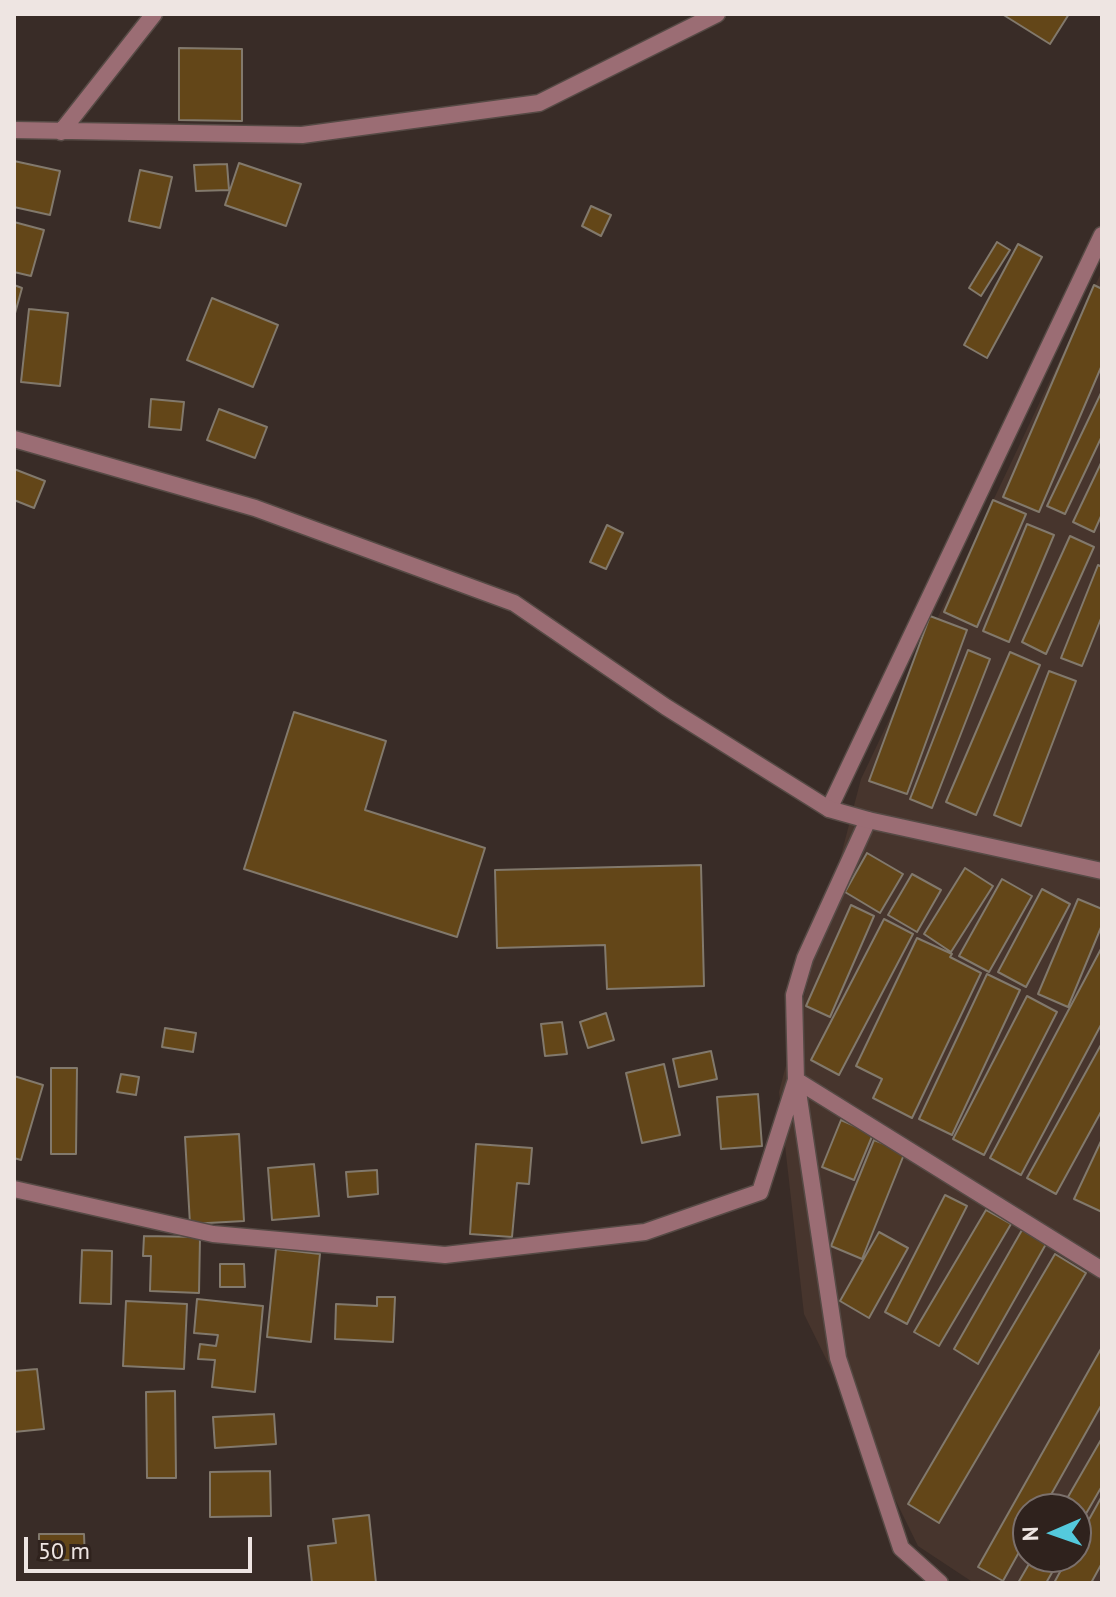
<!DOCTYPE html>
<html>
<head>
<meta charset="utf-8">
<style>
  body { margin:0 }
  #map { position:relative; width:1116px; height:1597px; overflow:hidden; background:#392c27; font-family:"PT Sans",sans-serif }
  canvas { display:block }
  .frame { position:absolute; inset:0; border:16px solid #eee5e2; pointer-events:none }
  .north { position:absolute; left:1012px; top:1493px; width:80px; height:80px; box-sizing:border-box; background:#2f221d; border:2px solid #7b706c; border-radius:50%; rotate:268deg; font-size:22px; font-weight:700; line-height:32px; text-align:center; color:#eee5e2 }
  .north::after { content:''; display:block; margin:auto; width:28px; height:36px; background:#54cadd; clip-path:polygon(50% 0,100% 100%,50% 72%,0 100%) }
  .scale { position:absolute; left:24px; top:1537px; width:228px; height:36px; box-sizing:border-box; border:4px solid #eee5e2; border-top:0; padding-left:10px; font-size:24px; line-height:28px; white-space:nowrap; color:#eee5e2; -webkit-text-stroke:6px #2f221d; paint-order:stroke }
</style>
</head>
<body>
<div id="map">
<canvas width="1116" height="1597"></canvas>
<div class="frame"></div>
<div class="north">N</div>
<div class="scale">50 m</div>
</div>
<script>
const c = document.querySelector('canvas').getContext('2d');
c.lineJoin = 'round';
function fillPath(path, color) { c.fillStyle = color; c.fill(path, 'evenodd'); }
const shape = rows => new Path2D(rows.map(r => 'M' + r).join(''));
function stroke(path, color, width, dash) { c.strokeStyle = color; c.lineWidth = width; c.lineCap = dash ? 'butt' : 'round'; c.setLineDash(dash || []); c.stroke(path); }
const built = shape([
  [1102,271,1102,1583,974,1583,918,1546,804,1314,779,1092,861,779],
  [1028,1509,1076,1509,1076,1557,1028,1557]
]);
const building = shape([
  [1002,14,1069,14,1050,44,1002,14],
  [179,48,242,49,242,121,179,120,179,48],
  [14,161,60,171,50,215,14,207,14,161],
  [239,163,301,184,286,226,225,205,239,163],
  [227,164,229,190,196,191,194,165,227,164],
  [140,170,172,177,160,228,129,221,140,170],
  [591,206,611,215,601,236,582,226,591,206],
  [14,222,44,230,31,276,14,272,14,222],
  [997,242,1010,250,981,296,969,288,997,242],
  [1018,244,1042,257,987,358,964,345,1018,244],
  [14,285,22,288,14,317,14,285],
  [1094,285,1102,289,1102,365,1039,512,1003,497,1094,285],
  [212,298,278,325,253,387,187,360,212,298],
  [29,309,68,313,60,386,21,382,29,309],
  [1102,391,1102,436,1065,514,1047,506,1102,391],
  [151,399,184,402,181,430,149,427,151,399],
  [219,409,267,427,255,458,207,440,219,409],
  [1102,461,1102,514,1094,532,1073,522,1102,461],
  [14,469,45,481,34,508,14,500,14,469],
  [993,500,1026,514,977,627,944,612,993,500],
  [1027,524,1054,535,1009,642,983,631,1027,524],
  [607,525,623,533,606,569,590,562,607,525],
  [1070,536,1094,547,1046,654,1022,642,1070,536],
  [1098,565,1102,567,1102,616,1082,666,1061,658,1098,565],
  [930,616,967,630,907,794,869,781,930,616],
  [968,650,990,659,932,808,910,799,968,650],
  [1010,652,1040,665,976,815,946,802,1010,652],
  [1049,671,1076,681,1021,826,994,815,1049,671],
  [294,712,386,741,365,810,485,848,457,937,244,869,294,712],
  [867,853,903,874,880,913,845,892,867,853],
  [701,865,704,986,607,989,605,945,497,948,495,870,701,865],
  [965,868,993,886,951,952,924,934,965,868],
  [912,874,941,890,917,932,888,915,912,874],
  [1002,879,1032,896,989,972,959,956,1002,879],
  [1042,889,1070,904,1026,987,998,972,1042,889],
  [1078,899,1102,909,1102,925,1068,1007,1038,994,1078,899],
  [851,905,874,916,830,1017,806,1006,851,905],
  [884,919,913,934,839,1075,811,1060,884,919],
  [917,938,952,954,950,957,981,973,912,1118,873,1098,882,1079,856,1066,917,938],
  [1102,947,1102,1023,1021,1175,990,1158,1102,947],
  [987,974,1020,990,952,1135,919,1119,987,974],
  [1027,996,1057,1012,984,1155,953,1139,1027,996],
  [606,1013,614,1040,588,1048,580,1022,606,1013],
  [562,1022,567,1054,545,1056,541,1024,562,1022],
  [165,1028,196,1033,193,1052,162,1047,165,1028],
  [1102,1043,1102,1110,1056,1194,1027,1178,1102,1043],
  [711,1051,717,1079,679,1087,673,1059,711,1051],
  [664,1064,680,1135,642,1143,626,1073,664,1064],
  [51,1068,77,1068,76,1154,51,1154,51,1068],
  [121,1074,139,1077,136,1095,117,1092,121,1074],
  [14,1076,43,1085,21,1160,14,1158,14,1076],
  [758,1094,762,1146,721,1149,717,1097,758,1094],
  [841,1120,873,1134,854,1180,822,1167,841,1120],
  [239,1134,244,1221,190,1224,185,1137,239,1134],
  [1102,1139,1102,1212,1074,1199,1102,1139],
  [874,1140,905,1152,862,1259,831,1246,874,1140],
  [476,1144,532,1148,529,1184,517,1183,512,1237,470,1234,476,1144],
  [314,1164,319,1216,272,1220,268,1168,314,1164],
  [377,1170,378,1194,348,1197,346,1172,377,1170],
  [945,1195,967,1206,907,1324,885,1312,945,1195],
  [986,1210,1011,1224,939,1346,914,1332,986,1210],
  [1022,1230,1046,1244,978,1364,954,1349,1022,1230],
  [879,1232,908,1248,869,1318,840,1301,879,1232],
  [144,1236,200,1237,199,1293,150,1291,151,1256,143,1256,144,1236],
  [276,1249,320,1254,311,1342,267,1337,276,1249],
  [82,1250,112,1251,111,1304,80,1303,82,1250],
  [1055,1254,1086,1273,939,1523,908,1504,1055,1254],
  [220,1264,244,1264,245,1287,220,1287,220,1264],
  [377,1297,395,1297,393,1342,335,1339,336,1304,377,1306,377,1297],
  [197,1299,263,1306,255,1392,212,1387,215,1360,198,1359,200,1344,216,1346,218,1335,194,1333,197,1299],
  [126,1301,187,1304,184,1369,123,1366,126,1301],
  [1102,1347,1102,1404,1043,1509,1028,1509,1028,1536,1003,1581,978,1567,1102,1347],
  [37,1369,44,1429,14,1432,14,1443,14,1371,37,1369],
  [175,1391,176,1478,147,1478,146,1392,175,1391],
  [274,1414,276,1444,215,1448,213,1417,274,1414],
  [1102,1438,1102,1486,1076,1531,1076,1509,1061,1509,1102,1438],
  [270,1471,271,1516,210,1517,210,1472,270,1471],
  [1102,1496,1102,1563,1091,1583,1054,1583,1068,1557,1076,1557,1076,1543,1102,1496],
  [369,1515,376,1583,312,1583,308,1546,336,1543,333,1519,369,1515],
  [39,1534,84,1534,85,1560,39,1560,39,1534],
  [1033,1557,1061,1557,1046,1583,1018,1583,1033,1557]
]);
const service = shape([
  [829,809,1102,235],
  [868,820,805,958,794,995,796,1080,1102,1270],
  [797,1085,838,1358,901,1548,940,1583],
  [14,1189,213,1234,445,1255,645,1232,760,1192,796,1080]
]);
const minor = shape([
  [14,130,302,135,539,103,717,14],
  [61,132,154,14],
  [14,439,255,508,514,603,666,707,829,809,868,820,1102,871]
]);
fillPath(built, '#47352d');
fillPath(building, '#634618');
stroke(building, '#82796c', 2);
stroke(service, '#564a45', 19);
stroke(minor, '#564a45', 19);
stroke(service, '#9b6d74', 16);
stroke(minor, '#9b6d74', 16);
</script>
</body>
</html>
